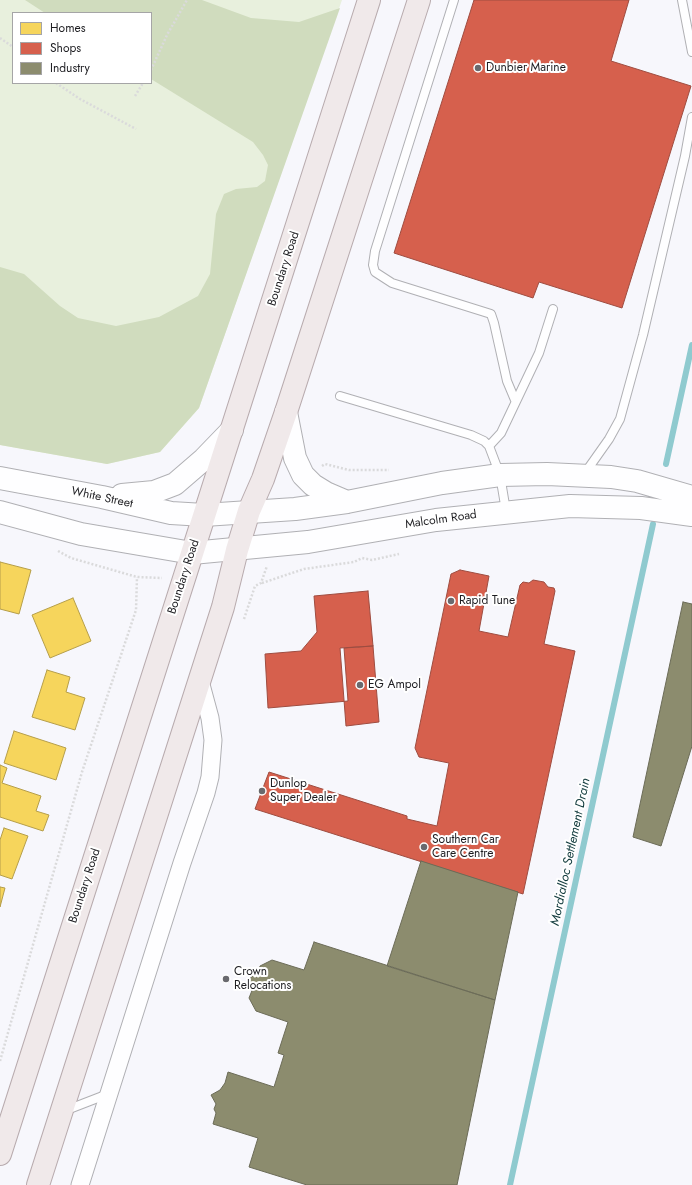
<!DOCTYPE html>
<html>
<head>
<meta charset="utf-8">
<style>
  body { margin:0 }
  #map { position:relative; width:692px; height:1185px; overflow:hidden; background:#f7f7fc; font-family:Jost,sans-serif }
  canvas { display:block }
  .legend { position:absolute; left:12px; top:12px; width:140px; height:72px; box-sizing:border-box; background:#fff; border:1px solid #a5a5a6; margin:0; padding:5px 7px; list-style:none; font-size:12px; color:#1d1d21 }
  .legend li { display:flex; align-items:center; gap:8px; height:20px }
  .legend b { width:20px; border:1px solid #a5a5a6 }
</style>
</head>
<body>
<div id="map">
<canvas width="692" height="1185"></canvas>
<ul class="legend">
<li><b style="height:11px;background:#f6d55c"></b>Homes</li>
<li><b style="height:11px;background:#d6604d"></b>Shops</li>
<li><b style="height:11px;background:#8c8c6e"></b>Industry</li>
</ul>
</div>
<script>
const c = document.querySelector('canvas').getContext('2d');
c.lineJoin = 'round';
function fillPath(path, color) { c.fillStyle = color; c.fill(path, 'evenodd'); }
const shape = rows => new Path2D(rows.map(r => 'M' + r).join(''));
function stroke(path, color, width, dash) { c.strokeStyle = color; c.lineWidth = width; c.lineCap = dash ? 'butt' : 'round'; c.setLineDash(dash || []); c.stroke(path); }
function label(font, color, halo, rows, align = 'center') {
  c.font = font + ' Jost,sans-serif'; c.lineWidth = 4; c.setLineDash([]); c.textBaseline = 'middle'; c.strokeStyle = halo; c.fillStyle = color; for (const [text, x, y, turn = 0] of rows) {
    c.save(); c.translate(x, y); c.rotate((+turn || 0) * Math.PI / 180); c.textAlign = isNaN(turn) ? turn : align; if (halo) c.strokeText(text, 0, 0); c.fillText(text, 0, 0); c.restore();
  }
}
const green = shape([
  [0,0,342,0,199,408,160,452,107,464,0,445],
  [13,13,151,13,151,83,13,83]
]);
const forest = shape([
  [25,0,202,0,251,18,299,22,340,8,199,408,160,452,107,464,0,445,0,267,24,274,60,306,78,318,116,326,159,317,198,296,210,274,216,214,224,194,236,189,257,187,265,181,268,165,263,155,253,142,151,79,151,13,45,13]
]);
const homes = shape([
  [0,562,31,570,19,614,0,609,0,562],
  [73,598,91,641,50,658,32,615,73,598],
  [47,670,70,677,66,692,85,698,75,730,32,717,47,670],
  [14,731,66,748,56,780,4,763,14,731],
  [0,765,7,768,2,783,41,796,36,811,49,815,43,831,0,817,0,765],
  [4,828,28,836,12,879,0,875,0,840,4,828],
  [0,887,5,888,0,907,0,887]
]);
const shops = shape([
  [474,0,629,0,611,61,691,86,622,308,539,282,533,298,394,253,474,0],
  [460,570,489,576,479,631,508,637,520,585,523,582,529,583,533,580,544,582,548,587,554,588,555,591,544,644,575,651,523,894,255,809,269,772,407,816,407,819,437,826,449,763,419,757,415,748,451,574,460,570],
  [368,591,373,646,344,648,348,701,268,708,265,654,301,651,317,632,314,596,368,591],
  [373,646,379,722,346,726,340,648,373,646]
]);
const industry = shape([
  [683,602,692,604,692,746,661,846,633,837,683,602],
  [421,861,518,892,495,1000,387,966,421,861],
  [314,942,495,1000,457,1185,307,1185,249,1167,258,1138,213,1124,216,1113,214,1109,216,1104,211,1095,220,1090,225,1083,228,1072,274,1087,284,1055,278,1053,288,1022,256,1011,249,998,253,988,248,983,249,979,253,976,257,977,260,966,272,960,304,970,314,942]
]);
const stream = shape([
  [666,464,692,345],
  [510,1185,653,524]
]);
const path = shape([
  [0,38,13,47],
  [151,70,167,35,187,0],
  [56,83,80,99,136,129],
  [135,96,143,83],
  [322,466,325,464,349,470,389,470],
  [58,551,71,558,137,577,162,578],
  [262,583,304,569,354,562,362,558,372,560,399,554],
  [244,619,255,586,261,583,267,566],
  [0,1061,82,772,136,610,137,577]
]);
const lane = shape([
  [454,0,375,251,373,265,375,272,392,283,491,314,494,323,507,381,515,400],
  [682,0,692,52],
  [340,396,471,435,484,441,489,446,500,475,506,511],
  [489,446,501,433,539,353,553,309],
  [585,473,609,439,620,419,643,335,685,156,692,117],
  [64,1111,108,1094]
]);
const street = shape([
  [80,1185,182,863,206,793,210,777,213,740,210,718,200,681]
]);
const secondary = shape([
  [286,412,295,458,303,475,313,485,326,493,347,502],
  [0,478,102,497,171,513,204,515,295,509,347,502,442,483,500,475,547,474,611,477,637,481,692,497],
  [122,495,154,492,175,484,204,459,232,430],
  [0,512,81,534,192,553,308,542,436,520,570,506,641,508,692,515]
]);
const primary = shape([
  [0,1154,369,0],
  [38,1185,223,607,237,550,249,511,263,479,286,412,419,0]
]);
const markers = [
  [478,68,4,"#69696e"],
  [451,601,4,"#69696e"],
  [360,685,4,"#69696e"],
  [262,791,4,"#69696e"],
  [424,847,4,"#69696e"],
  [226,979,4,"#69696e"]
];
const poiNames = [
  ["Dunbier Marine",486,68],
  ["Rapid Tune",459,601],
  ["EG Ampol",368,685],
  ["Dunlop",270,784],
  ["Super Dealer",270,798],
  ["Southern Car",432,840],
  ["Care Centre",432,854],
  ["Crown",234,972],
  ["Relocations",234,986]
];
const streetNames = [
  ["Boundary Road",284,269,-72],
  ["White Street",102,498,12],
  ["Malcolm Road",441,520,-8],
  ["Boundary Road",184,577,-72],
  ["Boundary Road",85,886,-72]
];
const waterNames = [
  ["Mordialloc Settlement Drain",571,852,-78]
];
fillPath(green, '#e8f0dd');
fillPath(forest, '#d0dcbe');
fillPath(homes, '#f6d55c');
stroke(homes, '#b59e4a', 1);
fillPath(shops, '#d6604d');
stroke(shops, '#9e4c40', 1);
fillPath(industry, '#8c8c6e');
stroke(industry, '#6b6b57', 1);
stroke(stream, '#8fcacf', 6);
stroke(lane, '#b0b0b4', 10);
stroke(street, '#b0b0b4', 19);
stroke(secondary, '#b0b0b4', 24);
stroke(primary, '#b8abae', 24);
stroke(path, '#dadadb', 2.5, [2, 2]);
stroke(lane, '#fefeff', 8);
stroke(street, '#fefeff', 17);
stroke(secondary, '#fefeff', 22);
stroke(primary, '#f0e9ea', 22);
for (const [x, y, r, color] of markers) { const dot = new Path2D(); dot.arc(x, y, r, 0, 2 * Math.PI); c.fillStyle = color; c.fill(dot); stroke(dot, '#fff', 1.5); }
label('12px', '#1d1d21', '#fff', poiNames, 'left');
label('12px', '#1d1d21', '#fff', streetNames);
label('italic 13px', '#133c3e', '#fff', waterNames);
</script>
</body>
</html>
